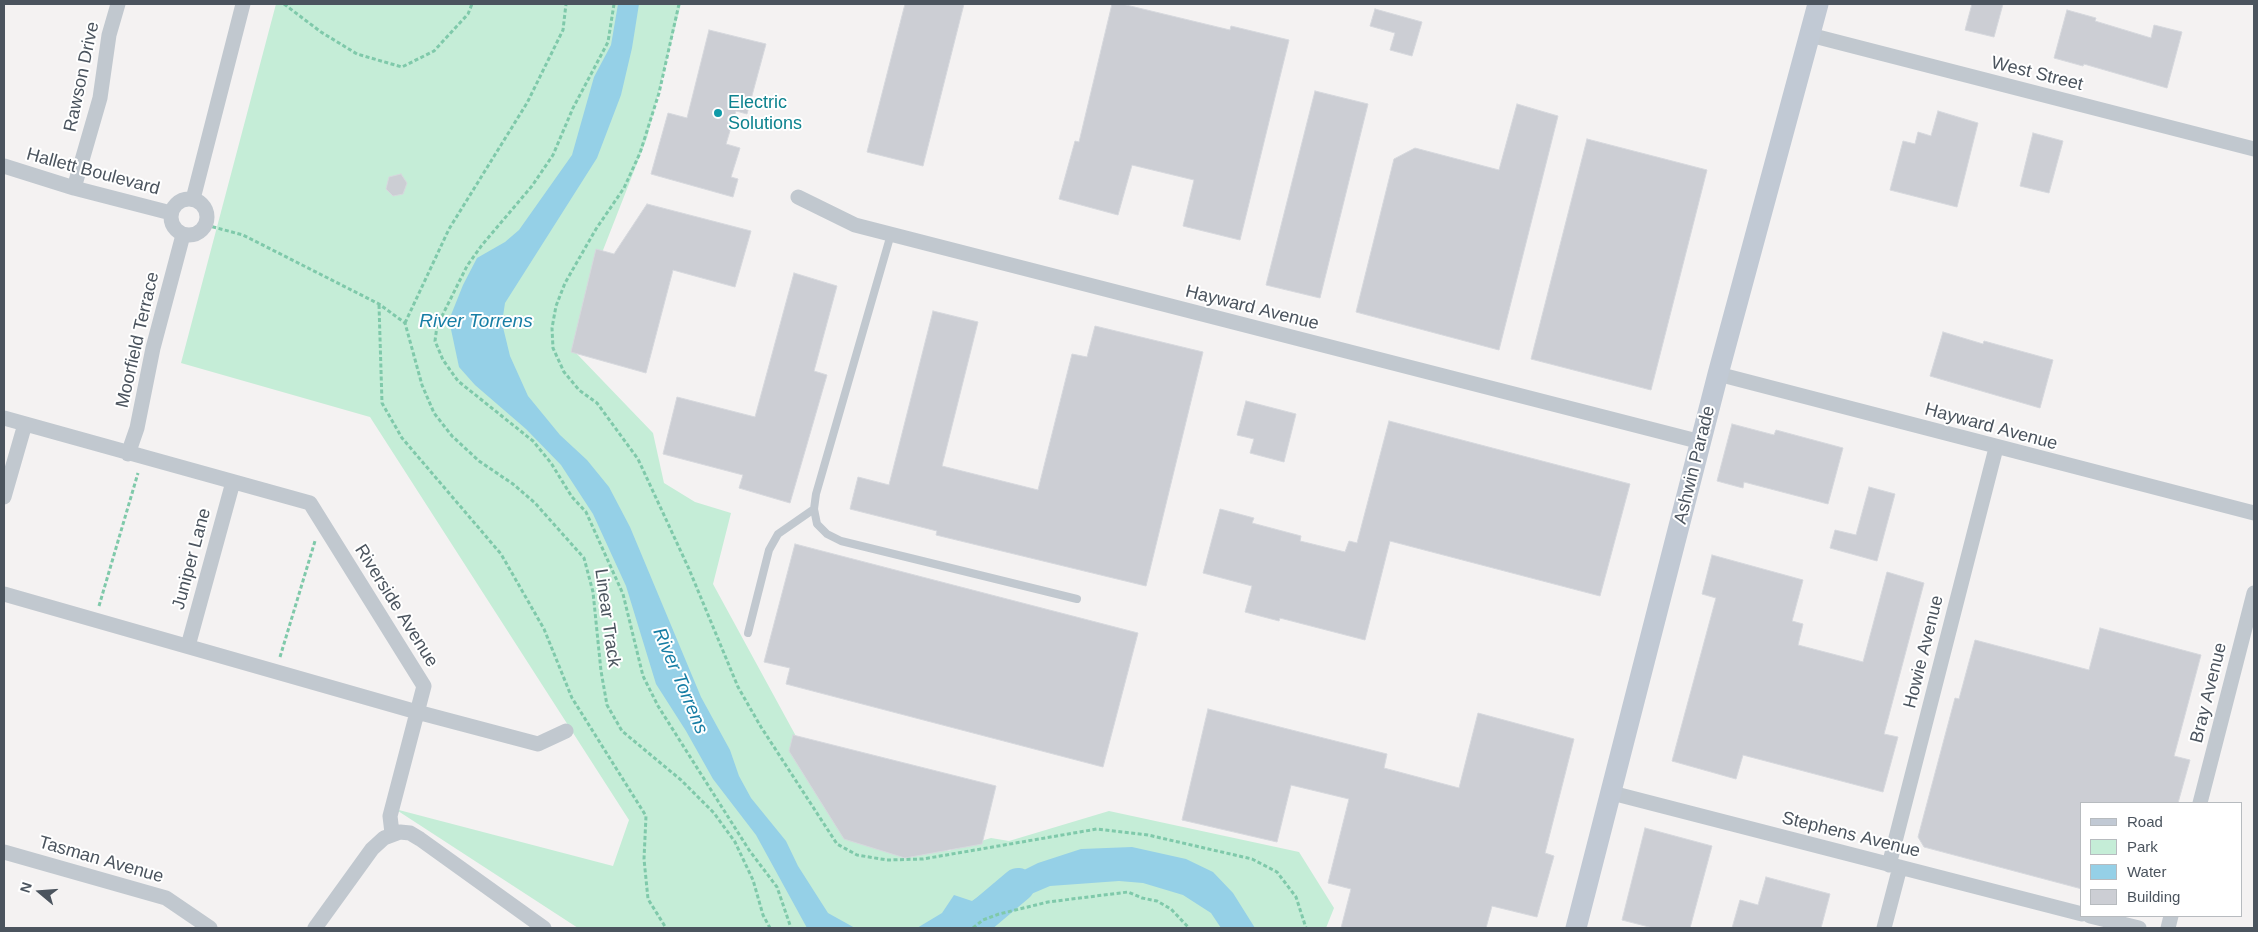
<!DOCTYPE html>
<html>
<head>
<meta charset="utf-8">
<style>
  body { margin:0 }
  #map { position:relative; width:2258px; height:932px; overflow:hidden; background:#f4f2f2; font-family:Helvetica,sans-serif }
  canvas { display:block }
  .frame { position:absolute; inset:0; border:5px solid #4b545e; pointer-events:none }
  .legend { position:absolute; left:2080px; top:802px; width:162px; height:115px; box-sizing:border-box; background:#fff; border:1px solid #b7bbbf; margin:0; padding:6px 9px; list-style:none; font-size:15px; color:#4b545e }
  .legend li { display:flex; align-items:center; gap:10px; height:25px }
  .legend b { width:25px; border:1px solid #b7bbbf }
  .north { position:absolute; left:15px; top:867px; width:50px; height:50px; -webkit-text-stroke:4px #fff; paint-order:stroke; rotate:288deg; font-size:14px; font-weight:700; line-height:20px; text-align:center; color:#4b545e }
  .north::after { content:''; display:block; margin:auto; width:18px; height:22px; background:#4b545e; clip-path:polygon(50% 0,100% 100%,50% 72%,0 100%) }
</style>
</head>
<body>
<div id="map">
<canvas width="2258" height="932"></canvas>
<div class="frame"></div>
<ul class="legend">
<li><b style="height:6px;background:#c1c9d4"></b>Road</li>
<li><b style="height:14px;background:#c5edd7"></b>Park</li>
<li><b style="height:14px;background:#95d0e7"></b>Water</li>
<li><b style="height:14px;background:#ccced4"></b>Building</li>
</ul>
<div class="north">N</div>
</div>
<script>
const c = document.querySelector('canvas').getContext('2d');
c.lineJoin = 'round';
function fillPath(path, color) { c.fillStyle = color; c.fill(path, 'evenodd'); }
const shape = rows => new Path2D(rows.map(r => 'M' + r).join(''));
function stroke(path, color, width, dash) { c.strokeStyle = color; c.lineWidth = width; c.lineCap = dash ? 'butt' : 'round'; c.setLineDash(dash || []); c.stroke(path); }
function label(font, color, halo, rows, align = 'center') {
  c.font = font + ' Helvetica,sans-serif'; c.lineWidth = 4; c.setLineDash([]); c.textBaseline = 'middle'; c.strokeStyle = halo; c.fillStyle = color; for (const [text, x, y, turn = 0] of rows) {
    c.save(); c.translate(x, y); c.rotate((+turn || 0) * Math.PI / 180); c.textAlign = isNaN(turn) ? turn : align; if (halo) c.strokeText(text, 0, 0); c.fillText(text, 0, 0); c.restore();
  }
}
const green = shape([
  [276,4,681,4,647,138,596,268,577,354,653,433,664,483,695,502,731,513,713,584,846,828,948,851,991,838,1009,841,1109,811,1299,852,1334,908,1326,928,578,928,395,809,613,866,629,820,370,417,181,363]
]);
const water = shape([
  [618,4,639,4,632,48,621,95,597,158,505,303,502,323,510,356,528,396,560,435,587,460,609,487,630,527,701,697,730,750,739,776,751,798,786,841,798,866,828,913,855,928,807,928,756,835,713,779,686,731,656,684,626,586,593,514,561,465,526,429,475,385,459,367,449,320,463,285,477,258,505,242,519,230,572,155,594,77,611,45],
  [1132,847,1186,859,1213,872,1233,893,1255,928,1221,928,1211,913,1183,895,1143,883,1119,881,1050,886,970,920,957,928,917,928,942,913,954,895,972,901,1002,881,1038,863,1081,849]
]);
const river = shape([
  [967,928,1018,885]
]);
const building = shape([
  [905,4,964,4,923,166,867,152,905,4],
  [1112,4,1122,4,1230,30,1231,26,1289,40,1240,240,1183,226,1194,180,1132,165,1118,215,1059,199,1075,141,1079,142,1112,4],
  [1972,4,2003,4,1994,37,1965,30,1972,4],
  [1375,9,1422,22,1412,56,1390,50,1395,33,1370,26,1375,9],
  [2067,10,2096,18,2095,21,2151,38,2154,25,2182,32,2167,88,2084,64,2083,66,2054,58,2067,10],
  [709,30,766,44,747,114,736,111,726,144,740,148,731,177,738,179,733,197,651,174,668,113,687,118,709,30],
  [1315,91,1368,104,1320,298,1266,285,1315,91],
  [1517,104,1558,116,1499,350,1356,312,1394,159,1415,148,1499,170,1517,104],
  [1938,111,1978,123,1957,207,1890,190,1903,141,1915,144,1918,132,1931,136,1938,111],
  [2033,133,2063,141,2049,193,2020,186,2033,133],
  [1587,139,1707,170,1651,390,1531,359,1587,139],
  [401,174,407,183,403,194,393,196,386,189,389,177,401,174],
  [647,204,751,231,735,287,673,270,646,373,571,352,596,249,614,254,647,204],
  [794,273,837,286,814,371,827,375,790,503,739,488,743,475,663,454,677,397,755,417,794,273],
  [933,311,978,322,942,466,1038,490,1072,354,1087,357,1095,326,1203,352,1146,586,936,535,937,531,850,509,858,477,889,485,933,311],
  [1943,332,1983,344,1984,341,2053,360,2040,408,1930,376,1943,332],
  [1246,401,1296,414,1284,462,1250,453,1254,439,1237,435,1246,401],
  [1389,421,1630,484,1600,596,1390,541,1365,640,1280,618,1279,621,1245,612,1252,586,1203,573,1220,509,1254,518,1252,523,1301,536,1300,541,1345,552,1349,541,1357,543,1389,421],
  [1732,424,1774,435,1776,430,1843,448,1828,504,1744,482,1743,488,1717,481,1732,424],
  [1869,487,1895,494,1877,561,1830,548,1835,530,1856,535,1869,487],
  [795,544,1138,633,1103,767,786,684,790,668,764,662,795,544],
  [1712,555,1803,580,1792,621,1803,624,1798,645,1863,662,1887,572,1924,583,1884,734,1898,737,1883,792,1743,755,1736,779,1672,761,1716,598,1702,594,1712,555],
  [2100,628,2201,655,2174,756,2190,760,2178,803,2082,803,2082,889,1924,847,1918,837,1955,698,1959,699,1975,640,2089,670,2100,628],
  [1208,709,1387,754,1384,768,1459,788,1478,713,1574,739,1545,853,1554,856,1537,917,1492,906,1486,928,1341,928,1351,889,1328,883,1349,799,1291,785,1277,842,1182,820,1208,709],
  [793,735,996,786,982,844,905,858,844,839,789,751,793,735],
  [1645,828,1712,846,1690,928,1653,928,1622,920,1645,828],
  [1766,877,1830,894,1821,928,1732,928,1740,900,1758,905,1766,877]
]);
const path = shape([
  [284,4,321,32,357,54,402,67,434,51,468,14,472,4],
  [614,4,608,42,573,108,553,155,532,186,482,245,467,266,437,326,435,341,443,360,458,381,533,441,551,463,572,497,586,512,623,594,643,676,658,706,749,850,777,887,791,928],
  [679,4,659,93,640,153,624,188,596,229,565,283,556,306,552,328,553,348,564,372,579,390,597,403,638,459,689,569,738,687,761,727,837,844,857,855,887,860,923,859,1097,829,1148,835,1252,859,1277,872,1296,897,1306,928],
  [206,225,243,235,379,304,405,323,422,385,434,413,452,436,479,461,513,484,535,503,584,558,593,592,601,671,607,705,622,731,681,780,714,813,735,842,753,880,763,915,770,928],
  [379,305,382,403,402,438,501,554,544,629,572,698,646,816,644,859,648,899,666,928],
  [405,323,449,229,527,103,563,30,566,4],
  [99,606,138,473],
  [280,657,315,541],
  [973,928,983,920,999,914,1048,902,1128,892,1142,898,1157,901,1171,909,1189,928]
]);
const lane = shape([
  [891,234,816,494,814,509,817,524,827,534,841,541,1077,599],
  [748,633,769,550,778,534,814,509]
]);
const street = shape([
  [1810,35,2254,149],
  [4,166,74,188,171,213],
  [74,188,100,98,109,35,118,4],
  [798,197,855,225,1701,442],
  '171 217a18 18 0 1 1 36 0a18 18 0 1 1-36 0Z',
  [193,199,243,4],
  [1718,374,2254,513],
  [4,418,310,503,424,686,390,816,392,833],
  [128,454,137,428,153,348,183,235],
  [4,497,25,424],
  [4,594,417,712,538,744,566,731],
  [188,646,233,482],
  [1612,793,2082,914],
  [2200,803,2254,593],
  [4,852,166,898,210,928],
  [1889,865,1996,448],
  [2090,916,2139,928],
  [315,928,372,849,384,838,400,832,410,833,420,839,544,928],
  [1884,928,1900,867],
  [2168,928,2171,916]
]);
const secondary = shape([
  [1576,928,1718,374,1818,4]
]);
const markers = [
  [718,113,5,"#0f9aa8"]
];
const streetNames = [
  ["West Street",2037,74,14],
  ["Rawson Drive",82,77,-78],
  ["Hallett Boulevard",93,172,15],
  ["Hayward Avenue",1252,308,14],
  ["Moorfield Terrace",138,340,-77],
  ["Hayward Avenue",1991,427,15],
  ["Ashwin Parade",1695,465,-76],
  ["Juniper Lane",192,559,-75],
  ["Riverside Avenue",396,606,58],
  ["Linear Track",607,618,82],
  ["Howie Avenue",1924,652,-76],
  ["Bray Avenue",2209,693,-76],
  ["Stephens Avenue",1851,835,14],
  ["Tasman Avenue",101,860,16]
];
const cultureNames = [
  ["Electric",728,103],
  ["Solutions",728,124]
];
const waterNames = [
  ["River Torrens",476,322],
  ["River Torrens",680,681,67]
];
fillPath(green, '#c5edd7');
fillPath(water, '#95d0e7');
stroke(river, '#95d0e7', 34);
fillPath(building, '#ccced4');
stroke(building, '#d6d8dd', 1);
stroke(path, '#7fc9aa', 3, [4, 2.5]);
stroke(lane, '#c1c8cf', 8);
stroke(street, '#c1c8cf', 15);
stroke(secondary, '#c1c9d4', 21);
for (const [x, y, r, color] of markers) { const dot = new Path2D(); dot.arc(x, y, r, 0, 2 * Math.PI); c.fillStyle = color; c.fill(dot); stroke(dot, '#fff', 2); }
label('18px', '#4b545e', '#fff', streetNames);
label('18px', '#0d838f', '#fff', cultureNames, 'left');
label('italic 19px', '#177ea5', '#fff', waterNames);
</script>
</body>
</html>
